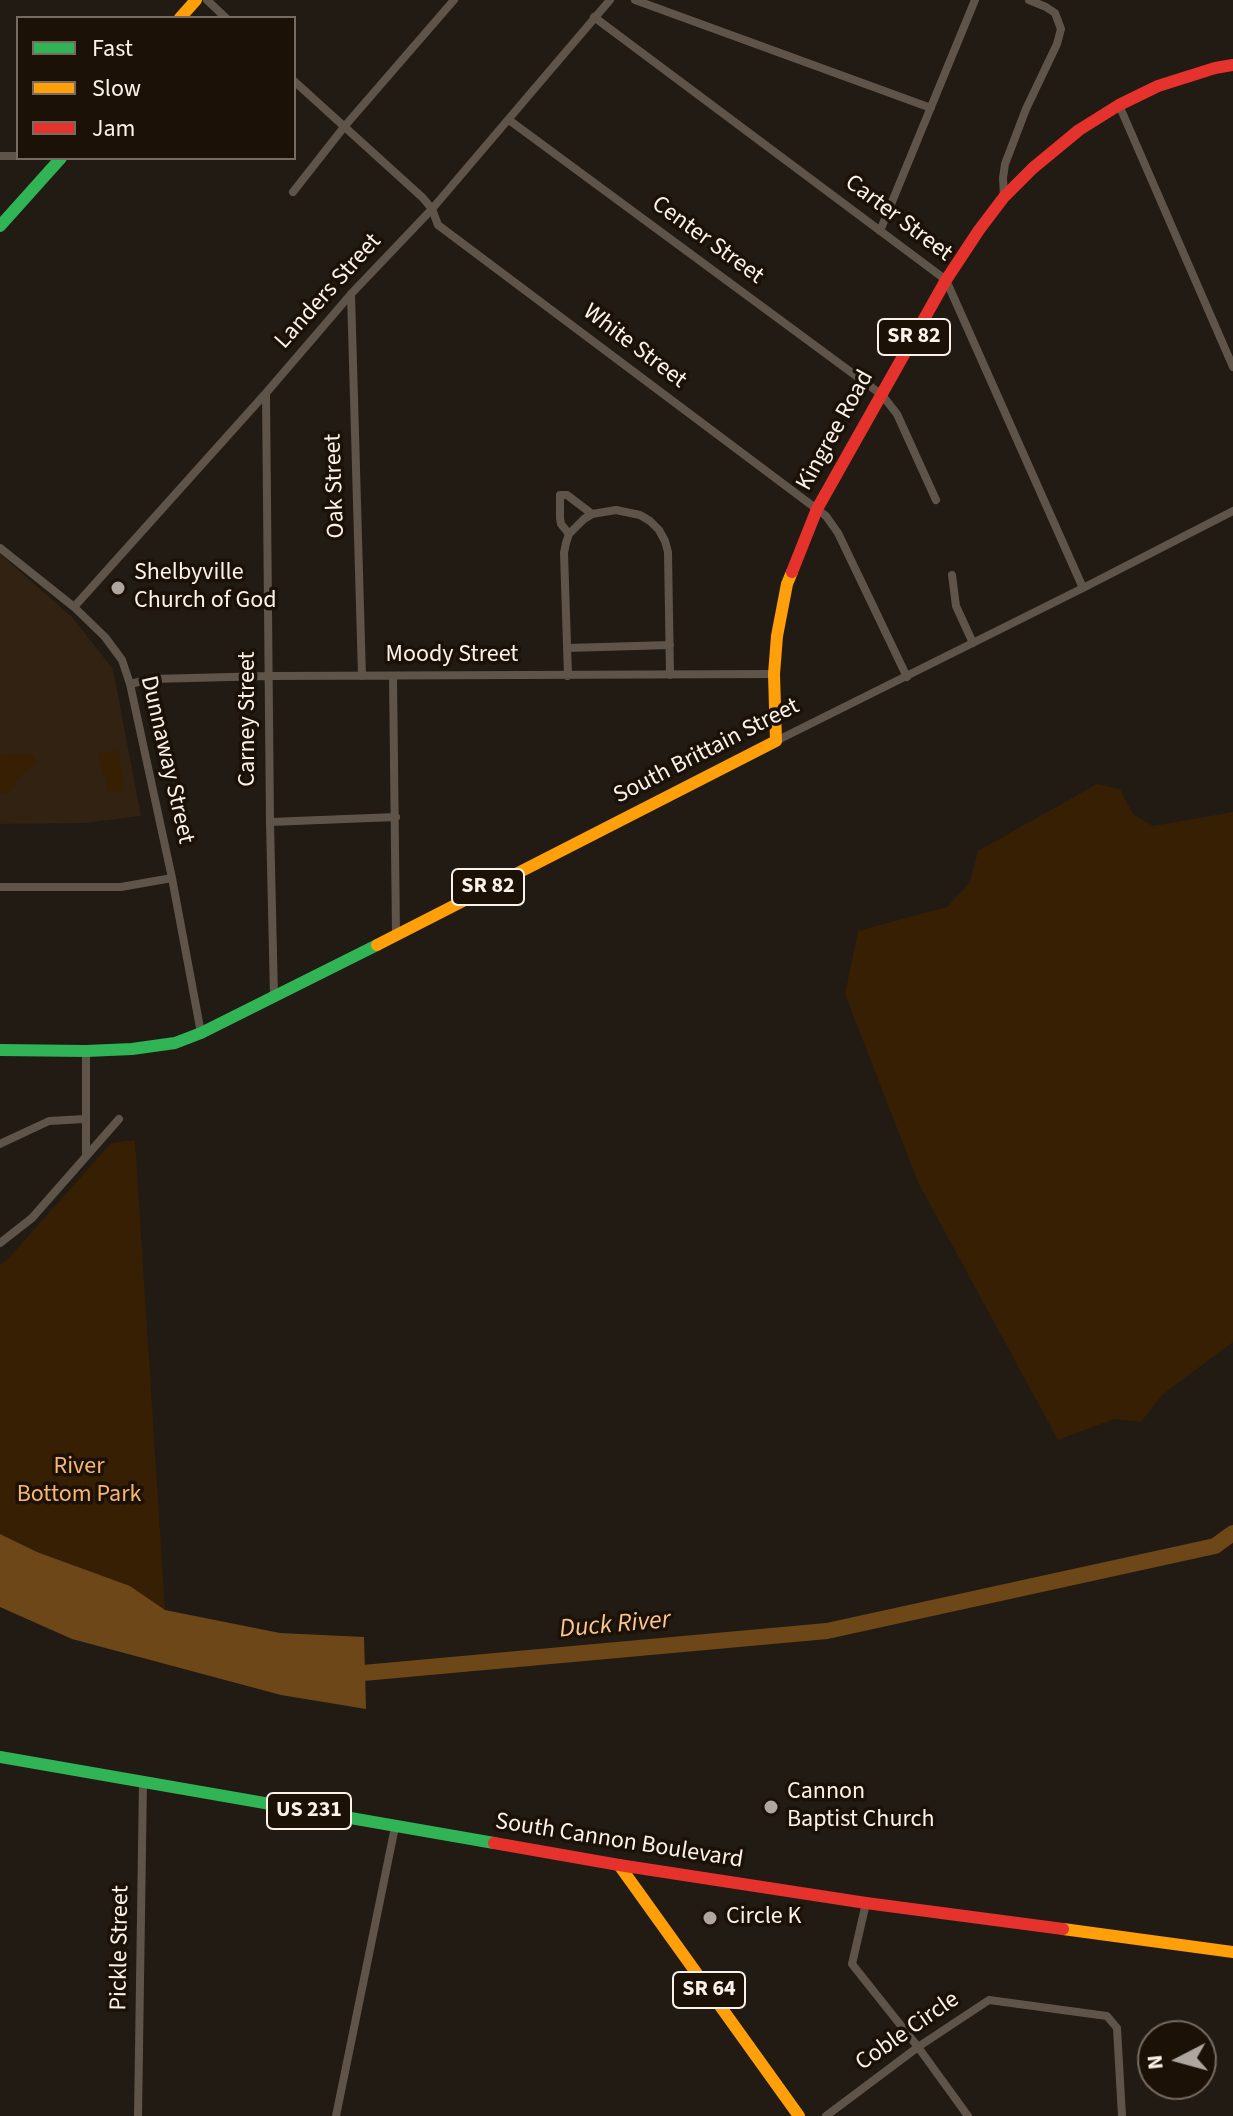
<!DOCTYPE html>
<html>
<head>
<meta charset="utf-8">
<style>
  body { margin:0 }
  #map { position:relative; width:1233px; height:2116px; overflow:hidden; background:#211b14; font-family:"Source Sans 3",sans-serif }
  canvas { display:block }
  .legend { position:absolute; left:16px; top:16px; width:280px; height:144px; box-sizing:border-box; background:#1c1107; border:2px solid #756b62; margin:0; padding:10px 14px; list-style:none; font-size:24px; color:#faf2eb }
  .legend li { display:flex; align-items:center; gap:16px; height:40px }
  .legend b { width:40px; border:2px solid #756b62 }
  .north { position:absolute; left:1137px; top:2020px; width:80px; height:80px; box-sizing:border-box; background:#1c1107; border:2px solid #756b62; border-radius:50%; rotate:264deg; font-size:22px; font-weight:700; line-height:32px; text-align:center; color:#faf2eb }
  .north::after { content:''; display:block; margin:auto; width:28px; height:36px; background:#aea7a0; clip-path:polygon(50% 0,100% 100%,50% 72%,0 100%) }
</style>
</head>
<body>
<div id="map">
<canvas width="1233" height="2116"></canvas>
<ul class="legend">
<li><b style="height:10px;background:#30b455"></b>Fast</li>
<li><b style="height:10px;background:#ff9f0a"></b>Slow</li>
<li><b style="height:10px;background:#e5322d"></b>Jam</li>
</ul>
<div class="north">N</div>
</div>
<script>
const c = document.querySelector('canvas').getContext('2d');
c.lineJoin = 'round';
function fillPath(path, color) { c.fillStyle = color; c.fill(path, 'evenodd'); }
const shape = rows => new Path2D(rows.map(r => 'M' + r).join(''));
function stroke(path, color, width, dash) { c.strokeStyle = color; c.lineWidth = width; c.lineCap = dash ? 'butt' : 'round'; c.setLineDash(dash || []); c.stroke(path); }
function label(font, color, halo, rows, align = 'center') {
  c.font = font + ' "Source Sans 3",sans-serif'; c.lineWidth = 7; c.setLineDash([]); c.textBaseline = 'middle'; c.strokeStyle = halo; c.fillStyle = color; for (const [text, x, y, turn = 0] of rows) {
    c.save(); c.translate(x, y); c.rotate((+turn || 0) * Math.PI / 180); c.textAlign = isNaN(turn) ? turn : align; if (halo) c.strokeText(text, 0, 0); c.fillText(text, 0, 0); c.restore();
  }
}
const built = shape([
  [0,554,72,617,113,669,141,816,85,823,0,824]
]);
const green = shape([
  [118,751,125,790,108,792,105,775,102,775,99,754],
  [17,753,33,754,36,761,34,766,21,775,12,790,7,793,0,792,0,755],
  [1097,784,1120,789,1133,814,1153,826,1233,812,1233,1342,1163,1394,1141,1422,1114,1419,1058,1440,918,1182,845,994,858,931,947,907,970,882,978,851],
  [135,1140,165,1610,130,1586,37,1552,0,1534,0,1265,7,1260,111,1143]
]);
const water = shape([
  [0,1534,37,1552,130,1586,165,1610,280,1633,364,1637,366,1709,281,1695,72,1639,0,1607]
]);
const river = shape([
  [346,1671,363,1673,827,1631,1215,1546,1233,1533]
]);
const street = shape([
  [207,0,226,18],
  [635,0,931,108],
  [594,17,946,280,1083,588],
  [294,81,423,198,432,209,438,225,826,516,838,533,907,677],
  [1119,105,1233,367],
  [509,120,882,395,897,414,936,500],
  [0,156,18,156],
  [293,192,344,127,454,0],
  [1004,197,1003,178,1005,164,1026,109,1057,44,1061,29,1055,13,1046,7,1029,0],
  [880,231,975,0],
  [351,294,362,676],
  [266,394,270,822,274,997],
  [569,534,561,524,560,518,560,495,567,495,592,514],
  [0,548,74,607,105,637,122,660,130,684,172,878,201,1033],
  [952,575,956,606,973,643],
  [74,607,266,393,351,294,432,209,610,0],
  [567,648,670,645],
  [393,676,396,935],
  [568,676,564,553,566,543,569,534,584,519,592,514,616,510,640,515,650,521,659,530,665,541,668,552,670,675],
  [130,684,151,679,270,676,774,674],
  [776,741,1083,588,1233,511],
  [270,822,396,817],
  [0,887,121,887,172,878],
  [86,1051,86,1154],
  [0,1144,49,1121,85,1119],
  [0,1243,32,1218,119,1119],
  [866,1903,852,1964,918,2047,968,2116],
  [138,2116,143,1781],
  [336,2116,395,1827],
  [826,2116,918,2047,989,2000,1107,2016,1117,2028,1122,2116]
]);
const fast = shape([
  [0,226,61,158],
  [0,1050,86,1051,132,1049,175,1043,201,1033,377,945],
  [0,1757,494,1843]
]);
const slow = shape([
  [180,18,196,0],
  [377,945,776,741,774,674,777,636,787,584,792,572],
  [619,1865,799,2116],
  [1063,1929,1233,1952]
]);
const jam = shape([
  [792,572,817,509,946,280,979,230,1004,197,1033,168,1079,130,1119,105,1158,86,1215,68,1233,65],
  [494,1843,619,1865,866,1903,1063,1929]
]);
const markers = [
  [118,588,8,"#aea7a0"],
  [771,1807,8,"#aea7a0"],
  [710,1918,8,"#aea7a0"]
];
const shields = [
  [914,337,72],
  [488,887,72],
  [309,1811,84],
  [709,1990,72]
];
const shieldNames = [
  ["SR 82",914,337],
  ["SR 82",488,887],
  ["US 231",309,1811],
  ["SR 64",709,1990]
];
const streetNames = [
  ["Carter Street",898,219,37],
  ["Center Street",707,241,36],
  ["Landers Street",329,292,-48],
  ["White Street",634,347,37],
  ["Kingree Road",836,431,-61],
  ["Oak Street",336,486,-92],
  ["Moody Street",452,656],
  ["Carney Street",249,719,-90],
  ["South Brittain Street",707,752,-27],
  ["Dunnaway Street",166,760,77],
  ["South Cannon Boulevard",619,1842,9],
  ["Pickle Street",121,1948,-89],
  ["Coble Circle",908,2032,-35]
];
const poiNames = [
  ["Shelbyville",134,574],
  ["Church of God",134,602],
  ["Cannon",787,1793],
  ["Baptist Church",787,1821],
  ["Circle K",726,1918]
];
const parkNames = [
  ["River",79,1468],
  ["Bottom Park",79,1496]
];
const waterNames = [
  ["Duck River",615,1626,-5]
];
fillPath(built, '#312212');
fillPath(green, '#371f04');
fillPath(water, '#6d4717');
stroke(river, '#6d4717', 16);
stroke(street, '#5f5449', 8);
stroke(fast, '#30b455', 12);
stroke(slow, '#ff9f0a', 12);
stroke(jam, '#e5322d', 12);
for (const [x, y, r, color] of markers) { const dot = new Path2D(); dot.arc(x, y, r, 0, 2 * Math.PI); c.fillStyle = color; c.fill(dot); stroke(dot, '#1c1107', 3); }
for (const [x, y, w] of shields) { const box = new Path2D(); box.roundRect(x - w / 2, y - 18, w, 36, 6); c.fillStyle = '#1c1107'; c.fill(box); stroke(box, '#faf2eb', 2); }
label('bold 22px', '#faf2eb', null, shieldNames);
label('24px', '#faf2eb', '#1c1107', streetNames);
label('24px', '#faf2eb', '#1c1107', poiNames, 'left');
label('24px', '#f8b66f', '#1c1107', parkNames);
label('italic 26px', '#fdc790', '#1c1107', waterNames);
</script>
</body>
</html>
